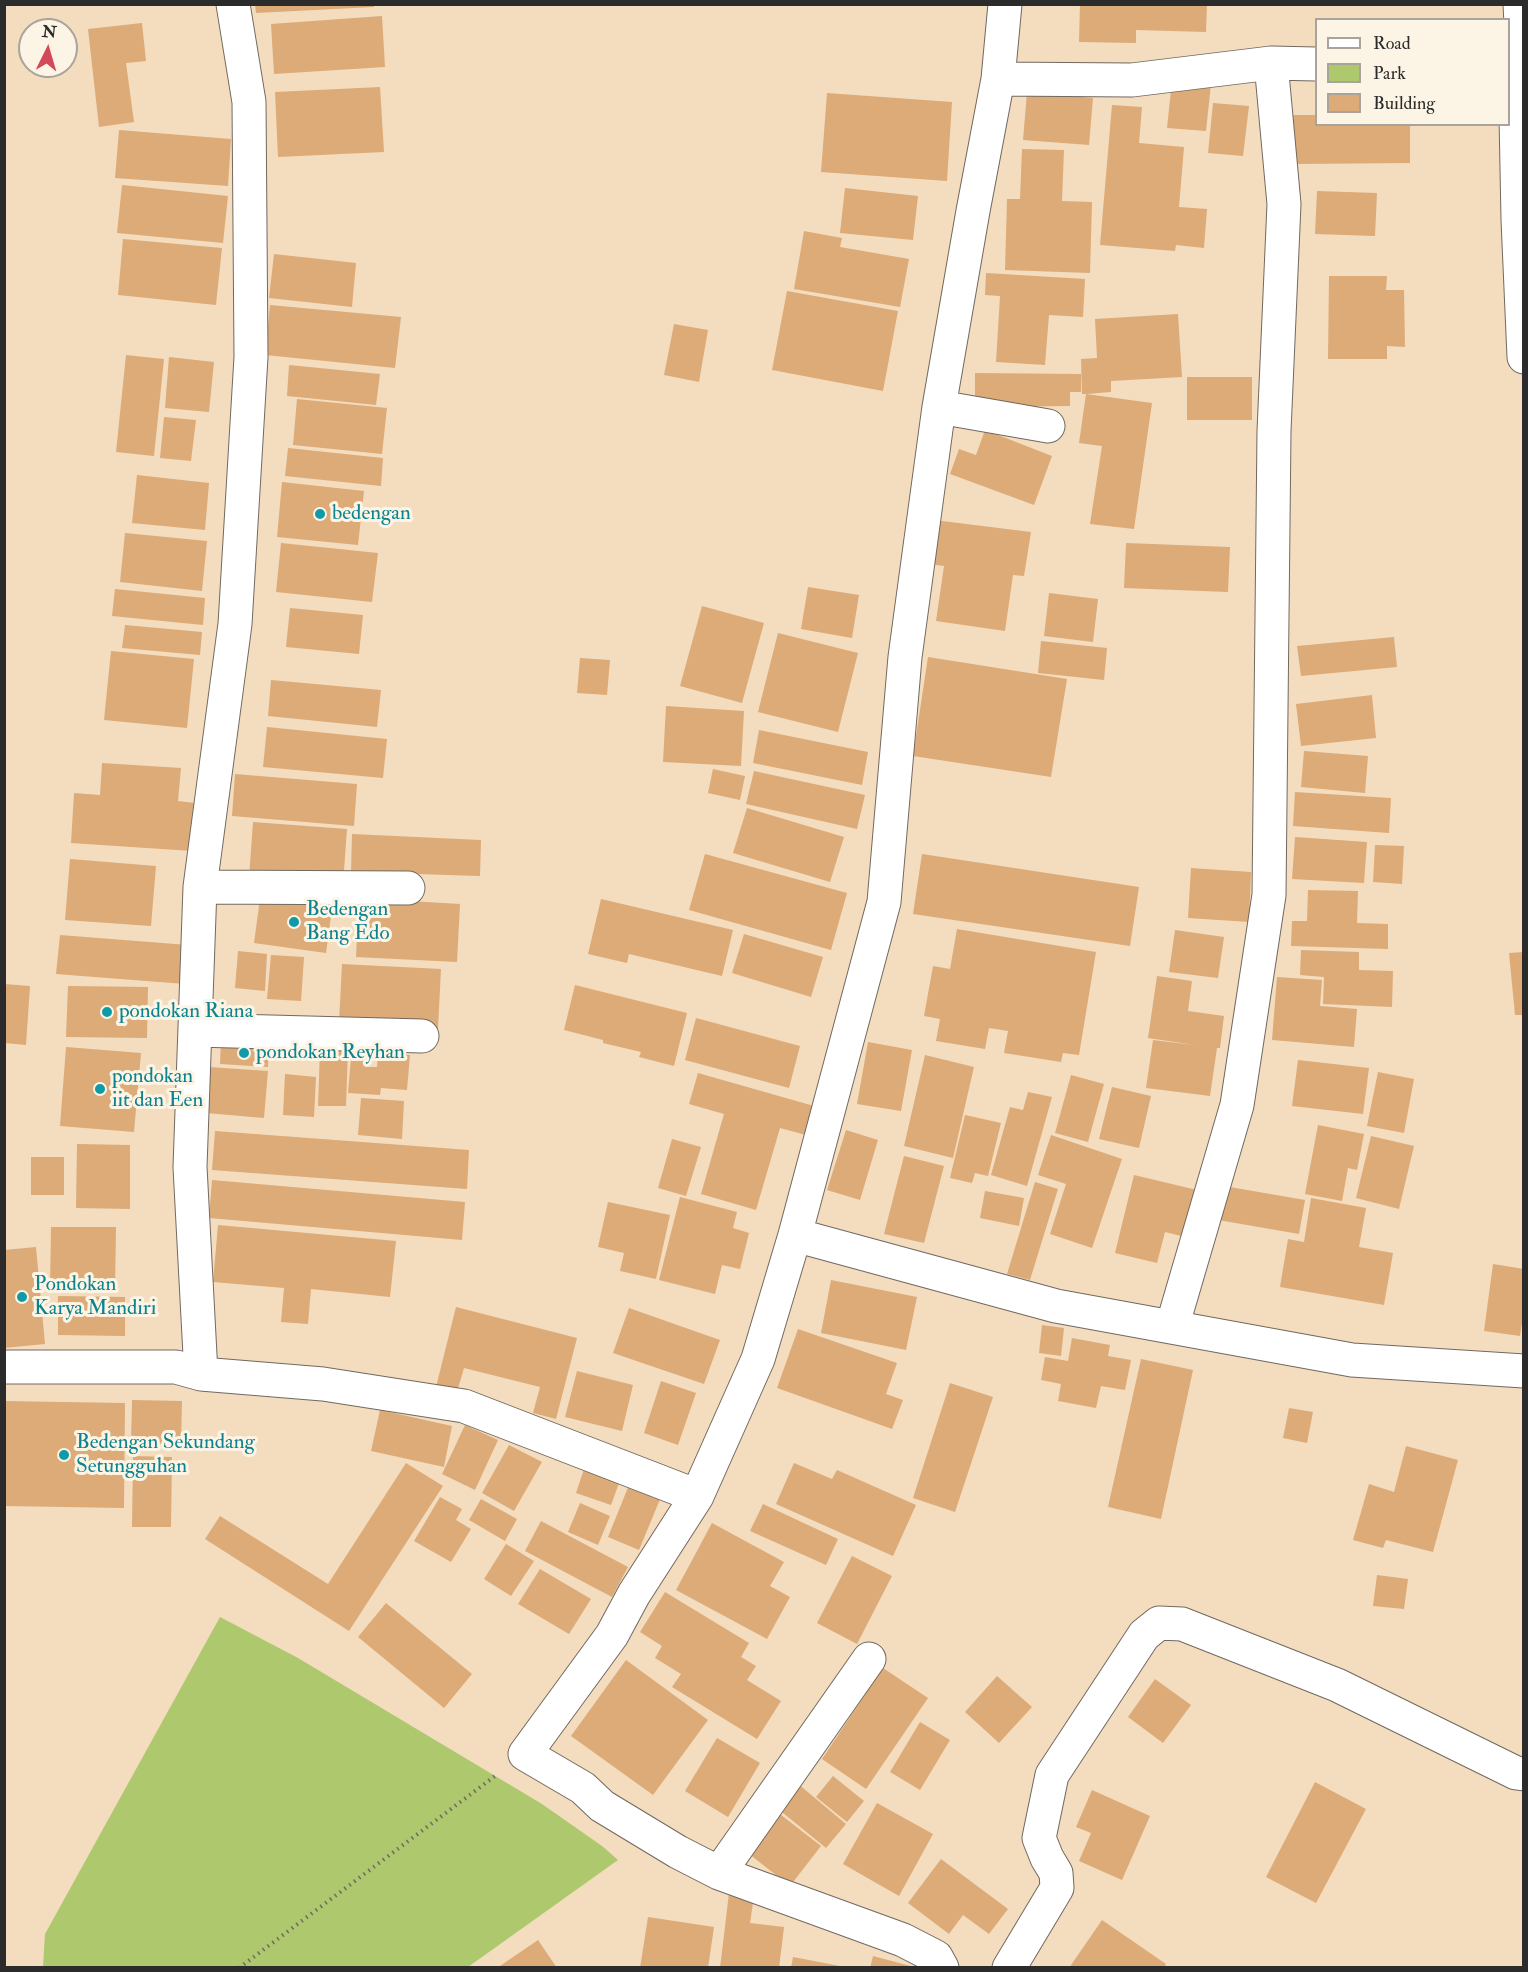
<!DOCTYPE html>
<html>
<head>
<meta charset="utf-8">
<style>
  body { margin:0 }
  #map { position:relative; width:1528px; height:1972px; overflow:hidden; background:#f4dcbf; font-family:"IM FELL Double Pica",serif }
  canvas { display:block }
  .frame { position:absolute; inset:0; border:6px solid #2b2b2b; pointer-events:none }
  .legend { position:absolute; left:1315px; top:18px; width:195px; height:108px; box-sizing:border-box; background:#fcf5e5; border:2px solid #a8a49b; margin:0; padding:8px 10px; list-style:none; font-size:18px; color:#2b2b2b }
  .legend li { display:flex; align-items:center; gap:12px; height:30px }
  .legend b { width:30px; border:2px solid #a8a49b }
  .north { position:absolute; left:18px; top:18px; width:60px; height:60px; box-sizing:border-box; background:#fcf5e5; border:2px solid #a8a49b; border-radius:50%; rotate:5deg; font-size:16px; font-weight:700; line-height:24px; text-align:center; color:#2b2b2b }
  .north::after { content:''; display:block; margin:auto; width:21px; height:27px; background:#d1495b; clip-path:polygon(50% 0,100% 100%,50% 72%,0 100%) }
</style>
</head>
<body>
<div id="map">
<canvas width="1528" height="1972"></canvas>
<div class="frame"></div>
<ul class="legend">
<li><b style="height:8px;background:#fff"></b>Road</li>
<li><b style="height:16px;background:#aec86e"></b>Park</li>
<li><b style="height:16px;background:#dcab78"></b>Building</li>
</ul>
<div class="north">N</div>
</div>
<script>
const c = document.querySelector('canvas').getContext('2d');
c.lineJoin = 'round';
function fillPath(path, color) { c.fillStyle = color; c.fill(path, 'evenodd'); }
const shape = rows => new Path2D(rows.map(r => 'M' + r).join(''));
function stroke(path, color, width, dash) { c.strokeStyle = color; c.lineWidth = width; c.lineCap = dash ? 'butt' : 'round'; c.setLineDash(dash || []); c.stroke(path); }
function label(font, color, halo, rows, align = 'center') {
  c.font = font + ' "IM FELL Double Pica",serif'; c.lineWidth = 6; c.setLineDash([]); c.textBaseline = 'middle'; c.strokeStyle = halo; c.fillStyle = color; for (const [text, x, y, turn = 0] of rows) {
    c.save(); c.translate(x, y); c.rotate((+turn || 0) * Math.PI / 180); c.textAlign = isNaN(turn) ? turn : align; if (halo) c.strokeText(text, 0, 0); c.fillText(text, 0, 0); c.restore();
  }
}
const green = shape([
  [220,1617,298,1658,542,1804,602,1846,618,1860,468,1967,43,1967,45,1934]
]);
const building = shape([
  [255,4,373,4,374,7,256,13],
  [1080,4,1207,4,1206,32,1136,30,1136,43,1079,42],
  [382,16,385,67,274,74,271,24],
  [142,23,146,61,126,63,134,122,99,127,88,29],
  [1172,81,1211,84,1206,131,1167,128],
  [380,87,384,152,278,157,275,92],
  [1027,92,1093,98,1089,145,1023,140],
  [827,93,952,102,947,181,821,172],
  [1213,103,1249,106,1243,156,1208,153],
  [1112,105,1142,107,1139,143,1184,147,1179,207,1207,209,1204,248,1176,245,1175,251,1100,245],
  [1293,115,1316,115,1316,124,1410,124,1410,163,1294,164],
  [119,130,231,139,228,186,115,178],
  [1022,149,1064,150,1062,201,1092,202,1090,273,1005,270,1007,199,1020,199],
  [122,185,228,196,223,243,117,233],
  [845,188,918,196,913,240,840,233],
  [1317,191,1377,193,1375,236,1315,234],
  [804,231,842,238,840,247,909,259,900,307,794,289],
  [123,239,222,248,216,305,118,295],
  [274,254,356,263,352,307,269,298],
  [986,273,1085,279,1083,317,1049,315,1045,365,996,362,1000,296,985,295],
  [1329,276,1387,276,1386,290,1404,290,1405,347,1387,346,1387,359,1328,359],
  [787,291,898,311,883,391,772,370],
  [270,305,401,317,395,368,265,355],
  [1178,314,1182,377,1111,381,1111,392,1086,394,1152,403,1134,529,1090,524,1102,446,1079,443,1086,394,1082,394,1081,359,1097,358,1095,319],
  [674,324,708,330,699,382,664,375],
  [126,355,164,359,154,456,116,452],
  [169,357,214,362,209,412,165,408],
  [289,365,380,374,376,405,287,396],
  [975,373,1081,374,1081,392,1070,392,1070,406,975,407],
  [1187,377,1252,377,1252,420,1187,420],
  [297,399,387,408,382,454,293,445],
  [164,417,196,420,191,461,160,458],
  [985,430,1052,456,1034,505,950,474,959,449,976,455],
  [288,448,383,458,381,486,285,476],
  [137,475,209,483,205,530,132,523],
  [282,482,364,491,358,545,277,537],
  [934,520,1031,532,1024,576,1013,575,1005,631,936,621,944,566,928,564],
  [125,533,207,541,202,591,120,582],
  [281,543,378,553,372,602,276,592],
  [1126,543,1230,547,1228,592,1124,588],
  [808,587,859,595,852,638,801,629],
  [115,589,205,598,203,625,112,616],
  [1049,593,1098,599,1093,642,1044,636],
  [702,606,764,623,742,703,680,686],
  [290,608,363,615,359,654,286,647],
  [125,625,202,632,200,655,122,648],
  [778,633,858,653,838,732,758,712],
  [1394,637,1397,667,1301,676,1297,646],
  [1041,641,1107,648,1104,680,1038,673],
  [111,651,194,659,187,728,104,720],
  [928,657,1067,679,1051,777,913,756],
  [580,658,610,660,607,695,577,693],
  [271,680,381,690,377,727,268,716],
  [1372,695,1376,738,1301,746,1296,704],
  [666,706,744,711,741,766,663,762],
  [267,727,387,739,383,778,263,767],
  [759,730,868,752,862,785,753,763],
  [1304,751,1368,756,1365,793,1301,787],
  [102,763,181,768,178,801,195,803,192,851,71,843,74,793,100,795],
  [713,769,745,776,740,800,708,793],
  [754,771,865,795,857,829,746,804],
  [235,774,357,784,354,826,232,816],
  [1295,792,1391,798,1389,833,1293,826],
  [747,808,844,837,830,882,733,853],
  [253,822,347,829,343,884,249,878],
  [352,834,481,840,480,876,351,872],
  [1295,837,1367,842,1364,883,1292,879],
  [1375,845,1404,846,1402,884,1373,882],
  [705,854,847,893,831,950,689,910],
  [922,854,1139,887,1130,946,913,914],
  [70,859,156,866,151,926,65,920],
  [1191,868,1251,872,1249,922,1188,918],
  [1308,890,1358,891,1357,923,1388,924,1388,949,1291,946,1292,921,1307,921],
  [261,891,333,901,326,953,254,943],
  [359,898,460,904,457,962,356,957],
  [601,899,733,930,722,976,629,954,627,963,588,954],
  [957,929,1096,952,1079,1055,1063,1053,1061,1062,1004,1053,1008,1031,989,1028,985,1049,936,1041,940,1019,924,1016,933,966,950,969],
  [1175,930,1224,937,1218,978,1169,972],
  [744,934,823,957,811,997,732,973],
  [60,935,188,945,185,984,56,974],
  [1301,950,1359,952,1359,970,1393,971,1392,1007,1323,1004,1324,977,1300,975],
  [238,951,267,954,265,991,235,988],
  [1524,952,1524,1015,1515,1015,1509,953],
  [271,955,304,957,301,1001,267,999],
  [342,964,441,969,438,1028,339,1022],
  [1157,976,1192,981,1188,1011,1224,1016,1220,1048,1217,1048,1210,1096,1146,1088,1153,1040,1195,1045,1148,1038],
  [1277,977,1322,980,1320,1006,1357,1009,1354,1047,1272,1040],
  [4,984,30,986,26,1045,4,1043],
  [575,985,687,1013,674,1066,639,1057,641,1052,603,1043,603,1040,564,1030],
  [68,986,148,987,147,1038,66,1037],
  [696,1018,800,1046,789,1088,685,1060],
  [221,1039,269,1041,268,1067,220,1064],
  [868,1042,912,1050,901,1111,857,1104],
  [66,1047,141,1053,134,1132,60,1126],
  [320,1050,348,1050,346,1106,318,1106],
  [378,1053,410,1055,407,1090,381,1088,380,1095,348,1093,351,1057,369,1058,368,1067,377,1067],
  [925,1055,974,1067,953,1158,904,1146],
  [1298,1060,1369,1068,1363,1114,1292,1106],
  [209,1067,268,1071,264,1118,206,1113],
  [1378,1072,1414,1079,1404,1133,1367,1126],
  [698,1073,814,1106,806,1135,780,1128,756,1210,701,1194,724,1114,689,1104],
  [285,1074,316,1077,314,1117,283,1115],
  [1071,1075,1104,1084,1088,1142,1055,1133],
  [1112,1087,1151,1096,1139,1148,1099,1139],
  [1028,1092,1052,1097,1027,1186,991,1175,1010,1107,1023,1110],
  [361,1098,404,1101,402,1139,358,1135],
  [965,1115,1001,1123,988,1176,975,1173,972,1183,950,1178],
  [1318,1125,1364,1134,1357,1170,1348,1168,1342,1201,1305,1194],
  [846,1130,878,1140,860,1200,827,1190],
  [215,1131,469,1150,467,1189,212,1170],
  [1051,1135,1122,1159,1092,1248,1050,1234,1066,1184,1038,1175],
  [1371,1136,1414,1146,1399,1209,1356,1198],
  [672,1139,701,1147,686,1196,658,1188],
  [77,1144,130,1145,130,1209,76,1208],
  [904,1156,944,1166,924,1243,884,1234],
  [31,1157,64,1157,64,1195,31,1195],
  [1134,1175,1197,1190,1185,1237,1165,1232,1157,1263,1115,1253],
  [212,1180,465,1202,462,1240,209,1218],
  [1035,1182,1058,1189,1030,1280,1007,1274],
  [1224,1186,1305,1200,1299,1234,1218,1220],
  [985,1191,1024,1198,1019,1226,980,1218],
  [680,1197,737,1212,733,1228,749,1233,740,1269,722,1265,715,1294,659,1280],
  [1311,1198,1366,1208,1359,1247,1393,1253,1384,1305,1280,1287,1288,1239,1304,1242],
  [608,1202,670,1215,656,1279,620,1271,624,1253,598,1247],
  [218,1225,396,1241,390,1297,311,1289,308,1324,281,1322,284,1288,213,1282],
  [51,1227,116,1227,115,1290,50,1290],
  [36,1247,45,1344,4,1348,4,1250],
  [1493,1264,1524,1269,1524,1310,1520,1336,1484,1331],
  [831,1280,917,1297,906,1350,821,1333],
  [58,1296,125,1297,125,1336,58,1335],
  [456,1307,577,1338,556,1419,533,1413,540,1387,464,1368,457,1392,436,1387],
  [629,1308,720,1340,704,1384,613,1353],
  [1042,1325,1064,1328,1061,1356,1039,1353],
  [798,1329,897,1363,886,1394,903,1400,892,1429,777,1388],
  [1072,1338,1110,1345,1108,1356,1131,1360,1125,1390,1101,1386,1096,1408,1058,1401,1061,1384,1041,1380,1045,1357,1068,1361],
  [1141,1359,1193,1370,1161,1519,1108,1507],
  [577,1371,633,1385,622,1431,565,1417],
  [661,1381,696,1393,678,1445,644,1433],
  [950,1383,993,1397,955,1512,913,1498],
  [132,1400,182,1401,181,1444,131,1443],
  [4,1401,125,1403,124,1508,4,1506],
  [1289,1408,1313,1412,1307,1443,1283,1438],
  [380,1410,452,1426,444,1467,371,1451],
  [465,1425,498,1440,475,1490,442,1474],
  [509,1445,542,1462,514,1511,482,1493],
  [1406,1446,1458,1460,1433,1552,1386,1540,1383,1548,1353,1540,1369,1484,1394,1492],
  [133,1456,172,1457,171,1527,132,1527],
  [587,1460,623,1472,611,1505,576,1493],
  [406,1463,443,1486,349,1631,205,1539,220,1516,328,1584],
  [794,1463,832,1479,837,1470,916,1505,893,1556,776,1504],
  [629,1485,661,1497,639,1550,608,1537],
  [440,1497,462,1509,456,1520,471,1529,451,1562,414,1541],
  [481,1499,517,1519,505,1541,469,1520],
  [580,1503,610,1516,598,1545,568,1532],
  [763,1504,838,1539,826,1565,750,1531],
  [541,1521,628,1567,612,1597,525,1551],
  [712,1523,784,1562,770,1586,790,1597,767,1639,676,1590],
  [506,1544,534,1561,511,1596,484,1579],
  [852,1556,892,1576,857,1644,817,1623],
  [540,1569,591,1599,569,1634,518,1604],
  [1377,1575,1408,1579,1404,1609,1373,1606],
  [665,1592,749,1643,741,1657,756,1666,747,1680,781,1701,757,1739,672,1687,681,1674,655,1658,662,1646,640,1632],
  [386,1603,472,1674,444,1708,358,1637],
  [626,1660,708,1720,653,1795,571,1736],
  [883,1668,928,1698,866,1789,822,1759],
  [997,1676,1032,1707,999,1743,965,1712],
  [1155,1679,1191,1705,1163,1743,1128,1717],
  [920,1722,950,1740,920,1790,890,1772],
  [717,1738,760,1763,728,1817,685,1791],
  [833,1776,864,1801,847,1822,816,1797],
  [1315,1782,1366,1809,1316,1903,1266,1877],
  [797,1783,846,1824,826,1848,777,1808],
  [1092,1790,1150,1816,1122,1880,1079,1861,1091,1833,1076,1827],
  [877,1803,933,1834,899,1896,843,1864],
  [776,1811,821,1846,790,1886,744,1850],
  [941,1859,1008,1909,989,1934,963,1915,949,1934,908,1903],
  [729,1893,754,1896,750,1923,784,1927,779,1968,720,1968],
  [648,1917,714,1927,708,1968,640,1968],
  [1102,1920,1166,1964,1164,1968,1069,1968],
  [538,1940,557,1968,497,1968],
  [873,1956,914,1967,913,1968,870,1968],
  [793,1957,840,1966,840,1968,791,1968]
]);
const path = shape([
  [239,1968,495,1776]
]);
const minor = shape([
  [1520,4,1523,65],
  [1515,65,1518,220,1524,357],
  [998,79,1005,4],
  [939,407,1048,426],
  [200,887,408,888],
  [195,1030,422,1036],
  [795,1235,1056,1306,1352,1360,1524,1371],
  [1172,1327,1237,1105,1269,895,1274,431,1284,204,1271,63],
  [4,1367,176,1367,201,1374,323,1384,464,1406,697,1496],
  [201,1374,190,1167,200,887,235,624,251,357,249,102,233,4],
  [719,1873,869,1659],
  [942,1968,936,1957,903,1940,719,1873,678,1852,602,1806,583,1788,525,1754,612,1635,634,1594,697,1496,758,1359,795,1235,884,902,905,657,939,407,973,211,998,79,1132,80,1271,63,1316,64],
  [1009,1968,1057,1888,1056,1873,1047,1858,1039,1838,1052,1775,1144,1635,1159,1623,1182,1624,1337,1685,1516,1773,1524,1774]
]);
const markers = [
  [320,514,6,"#0f9aa8"],
  [294,922,6,"#0f9aa8"],
  [107,1012,6,"#0f9aa8"],
  [244,1053,6,"#0f9aa8"],
  [100,1089,6,"#0f9aa8"],
  [22,1297,6,"#0f9aa8"],
  [64,1455,6,"#0f9aa8"]
];
const cultureNames = [
  ["bedengan",332,514],
  ["Bedengan",306,910],
  ["Bang Edo",306,934],
  ["pondokan Riana",119,1012],
  ["pondokan Reyhan",256,1053],
  ["pondokan",112,1077],
  ["iit dan Een",112,1101],
  ["Pondokan",34,1285],
  ["Karya Mandiri",34,1309],
  ["Bedengan Sekundang",76,1443],
  ["Setungguhan",76,1467]
];
fillPath(green, '#aec86e');
fillPath(building, '#dcab78');
stroke(minor, '#71695f', 35);
stroke(path, '#71695f', 4, [1.5, 4.5]);
stroke(minor, '#fff', 33);
for (const [x, y, r, color] of markers) { const dot = new Path2D(); dot.arc(x, y, r, 0, 2 * Math.PI); c.fillStyle = color; c.fill(dot); stroke(dot, '#fcf5e5', 2); }
label('21px', '#0d838f', '#fcf5e5', cultureNames, 'left');
</script>
</body>
</html>
